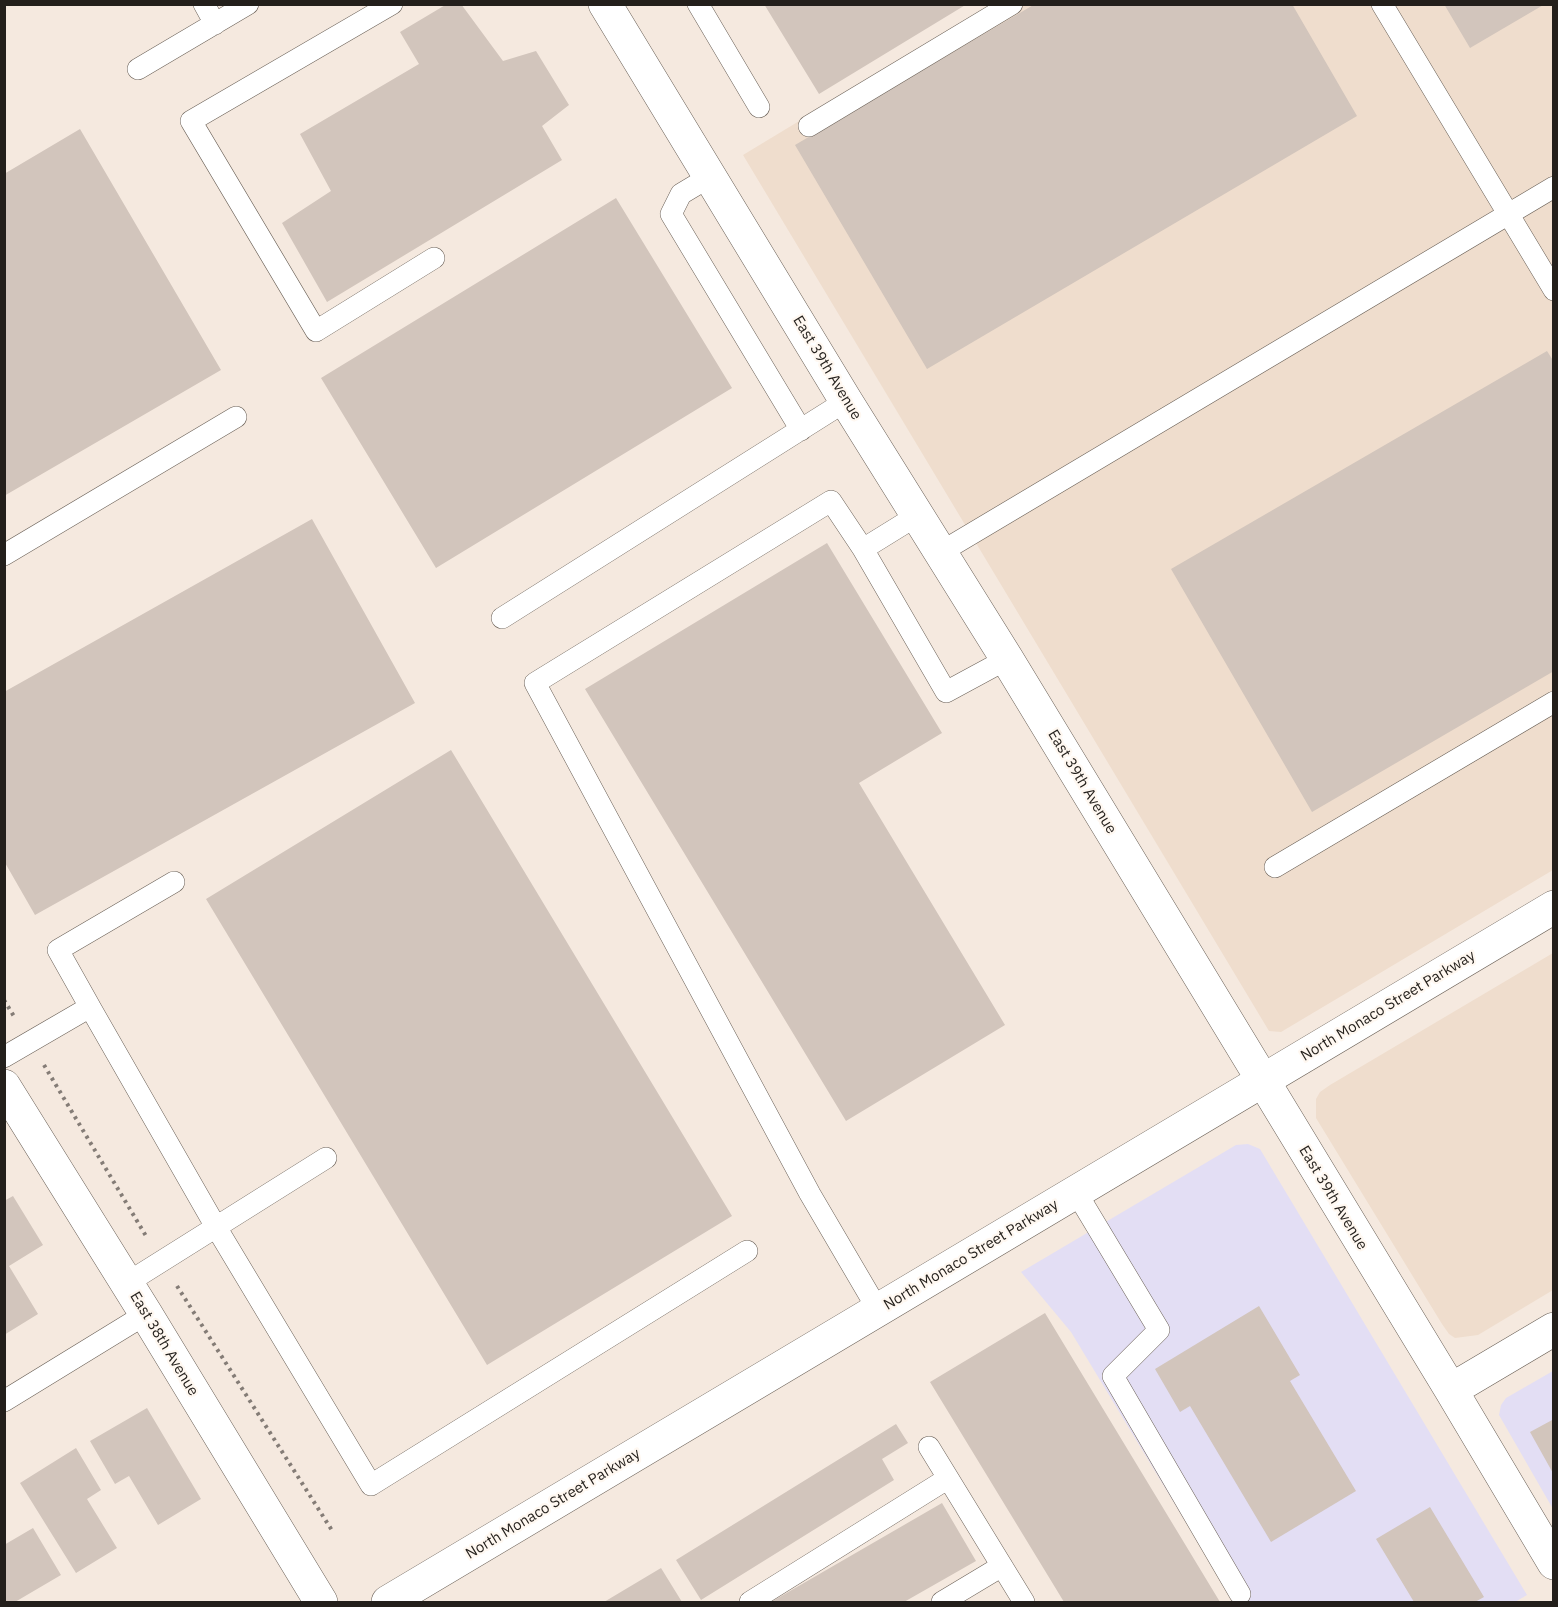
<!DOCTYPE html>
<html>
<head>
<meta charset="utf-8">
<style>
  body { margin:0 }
  #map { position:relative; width:1558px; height:1607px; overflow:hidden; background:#f5e9df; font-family:"IBM Plex Sans",sans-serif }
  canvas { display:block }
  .frame { position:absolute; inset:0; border:6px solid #231f1b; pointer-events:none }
</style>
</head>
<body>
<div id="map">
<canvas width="1558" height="1607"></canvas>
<div class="frame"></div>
</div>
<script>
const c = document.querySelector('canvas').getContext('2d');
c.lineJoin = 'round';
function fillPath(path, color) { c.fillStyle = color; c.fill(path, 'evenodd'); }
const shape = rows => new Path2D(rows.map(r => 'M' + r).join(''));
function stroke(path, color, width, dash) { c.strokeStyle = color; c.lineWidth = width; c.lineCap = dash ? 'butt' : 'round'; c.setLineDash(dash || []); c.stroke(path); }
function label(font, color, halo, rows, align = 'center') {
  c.font = font + ' "IBM Plex Sans",sans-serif'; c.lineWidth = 4.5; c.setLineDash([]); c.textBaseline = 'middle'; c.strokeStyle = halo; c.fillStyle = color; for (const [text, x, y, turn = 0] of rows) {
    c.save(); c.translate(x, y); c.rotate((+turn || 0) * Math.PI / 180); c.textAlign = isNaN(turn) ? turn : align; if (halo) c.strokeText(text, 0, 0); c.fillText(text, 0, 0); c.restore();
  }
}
const commercial = shape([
  [1248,1144,1260,1149,1527,1595,1515,1602,1234,1602,1071,1332,1021,1272,1236,1145],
  [1553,1371,1553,1509,1499,1415,1501,1405,1506,1398]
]);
const built = shape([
  [991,5,1553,5,1553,870,1281,1032,1269,1031,743,155],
  [1553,953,1553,1290,1478,1335,1455,1338,1449,1334,1442,1324,1316,1118,1316,1099,1320,1092,1330,1085]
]);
const building = shape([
  [447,4,461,4,503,61,536,51,569,105,542,126,562,160,327,302,282,223,331,191,300,134,419,64,400,32],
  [764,4,967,4,819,94],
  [1035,4,1292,4,1357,116,927,369,795,145],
  [1444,4,1545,4,1470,48],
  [80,129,221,370,4,496,4,174],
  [616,198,732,388,436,568,321,378],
  [1547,351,1554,362,1554,671,1312,812,1171,569],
  [312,519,415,703,35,915,4,861,4,692],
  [827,543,942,733,859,783,1005,1025,846,1121,585,689],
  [451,750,732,1216,487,1365,206,899],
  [13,1196,43,1245,9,1266,38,1314,4,1335,4,1201],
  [1259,1306,1300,1375,1290,1381,1356,1491,1271,1542,1190,1406,1180,1412,1155,1369],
  [1045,1313,1220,1602,1064,1602,930,1382],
  [147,1408,201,1499,158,1525,129,1476,115,1484,90,1441],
  [1554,1419,1554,1475,1530,1432],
  [896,1424,908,1443,882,1459,894,1480,701,1600,676,1560],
  [76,1448,101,1490,87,1499,117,1548,76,1573,20,1483],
  [942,1503,976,1561,904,1602,771,1602],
  [1430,1507,1484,1597,1475,1602,1414,1602,1376,1539],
  [33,1528,61,1575,15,1602,4,1602,4,1545],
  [661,1568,682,1602,604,1602]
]);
const path = shape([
  [4,1000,15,1018],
  [44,1065,146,1236],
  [177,1286,333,1532]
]);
const lane = shape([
  [204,4,215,24],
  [392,4,191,121,316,331,434,258],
  [698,4,759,107],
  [1382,4,1554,290],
  [138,69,248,4],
  [809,126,1012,4],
  [711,176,681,194,671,214,801,430],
  [863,549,946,692,1007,659],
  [941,552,1554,187],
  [4,555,236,417],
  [502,618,846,401],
  [1275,867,1554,702],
  [90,1007,216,1227,371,1485,747,1251],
  [4,1057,90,1007,58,950,174,882],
  [1076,1192,1159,1330,1113,1376,1240,1594],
  [127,1283,326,1158],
  [878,1310,810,1194,535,683,831,501,863,549,918,515],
  [4,1401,146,1314],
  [929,1447,1024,1602],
  [750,1602,947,1479],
  [942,1602,1002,1566]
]);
const street = shape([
  [605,4,846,401,1007,659,1451,1390,1554,1563],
  [1451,1390,1554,1329]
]);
const secondary = shape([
  [4,1086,146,1314,321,1602],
  [388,1602,1554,907]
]);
const streetNames = [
  ["East 39th Avenue",827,368,59],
  ["East 39th Avenue",1082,782,59],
  ["North Monaco Street Parkway",1388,1006,-31],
  ["East 39th Avenue",1333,1198,59],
  ["North Monaco Street Parkway",971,1255,-31],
  ["East 38th Avenue",164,1344,59],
  ["North Monaco Street Parkway",553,1504,-31]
];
fillPath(commercial, '#e3def4');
fillPath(built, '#efddcd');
fillPath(building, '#d2c5bc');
stroke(lane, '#6a6057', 22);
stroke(street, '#6a6057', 34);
stroke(secondary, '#6a6057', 34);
stroke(path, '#847c76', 4, [3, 4.5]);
stroke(lane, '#fff', 21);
stroke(street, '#fff', 33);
stroke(secondary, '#fff', 33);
label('15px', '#231f1b', '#fff8f1', streetNames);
</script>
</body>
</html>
